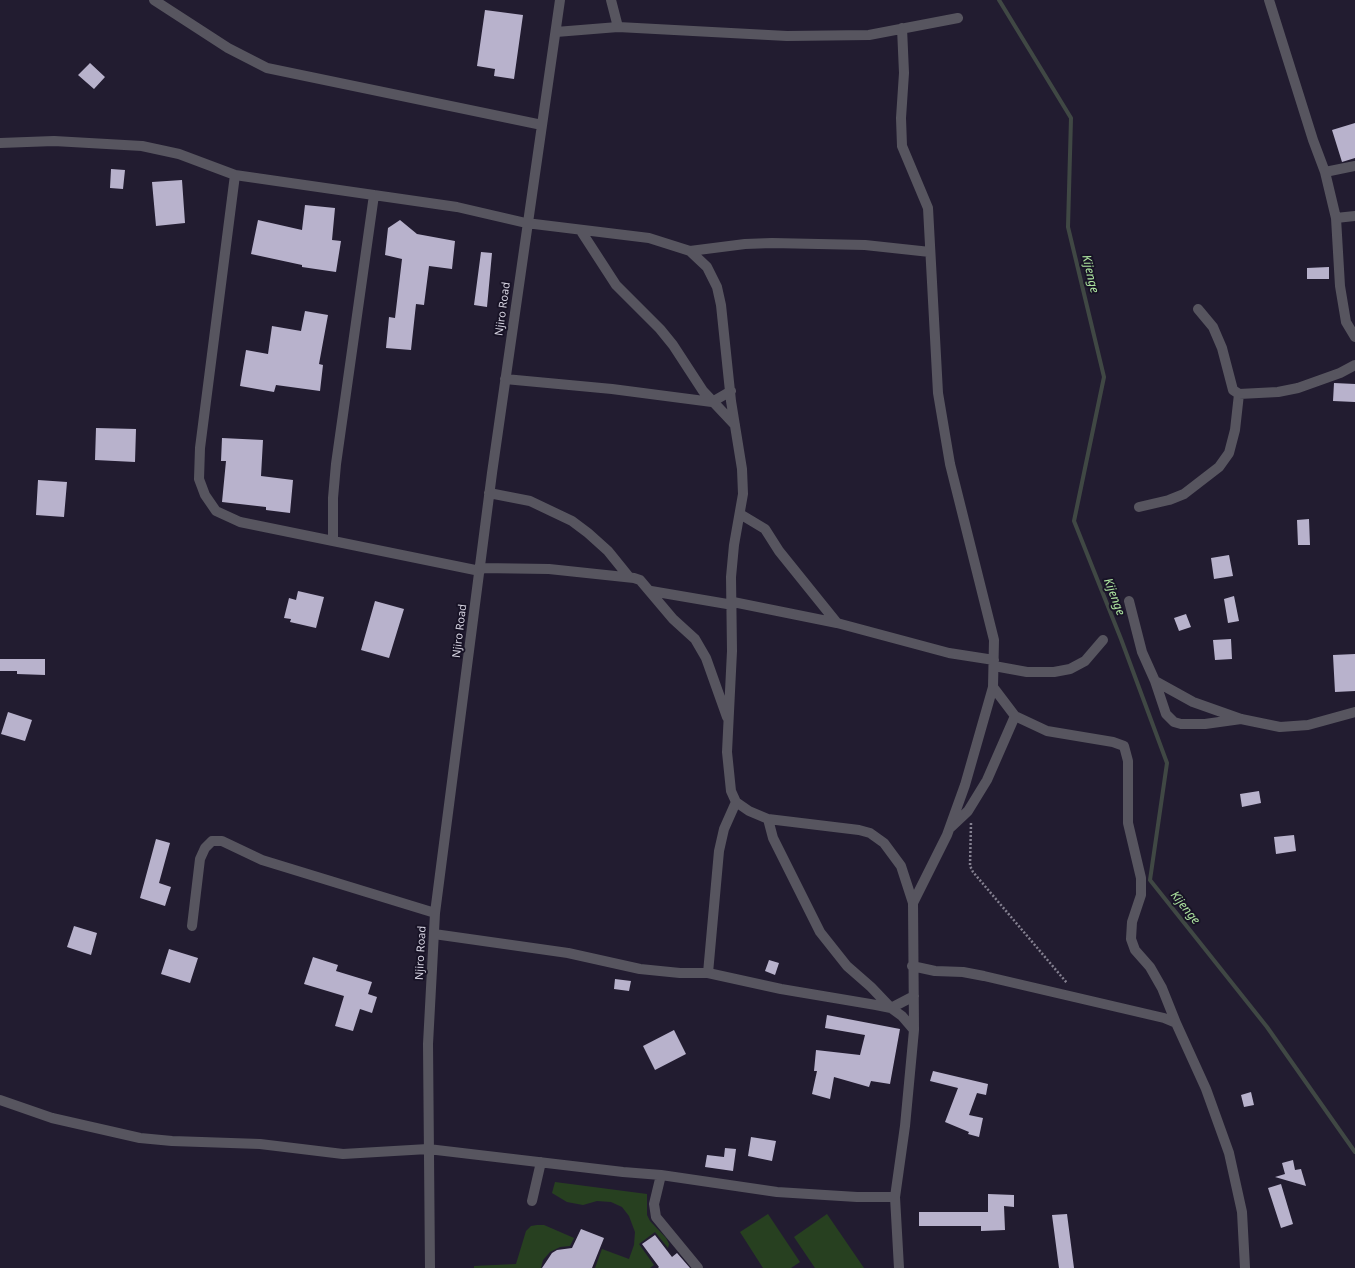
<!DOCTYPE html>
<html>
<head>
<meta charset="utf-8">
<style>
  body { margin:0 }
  canvas { display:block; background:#221c30 }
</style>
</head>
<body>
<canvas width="1355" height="1268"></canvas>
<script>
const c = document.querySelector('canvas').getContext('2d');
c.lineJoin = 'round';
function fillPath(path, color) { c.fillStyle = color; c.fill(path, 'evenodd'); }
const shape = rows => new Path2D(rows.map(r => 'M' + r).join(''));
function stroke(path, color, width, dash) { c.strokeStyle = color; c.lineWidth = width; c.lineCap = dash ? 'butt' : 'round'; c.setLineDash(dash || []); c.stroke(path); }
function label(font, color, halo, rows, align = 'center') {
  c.font = font + ' "Noto Sans",sans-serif'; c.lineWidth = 4; c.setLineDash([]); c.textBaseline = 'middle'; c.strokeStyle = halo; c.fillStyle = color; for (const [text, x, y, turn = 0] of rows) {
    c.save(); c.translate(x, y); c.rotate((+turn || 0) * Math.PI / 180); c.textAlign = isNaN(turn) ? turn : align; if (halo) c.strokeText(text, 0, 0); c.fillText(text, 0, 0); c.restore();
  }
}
const green = shape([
  [555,1182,647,1194,647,1215,650,1221,666,1238,669,1244,668,1248,655,1232,639,1244,654,1265,650,1268,595,1268,602,1249,629,1259,634,1245,635,1232,629,1216,622,1207,611,1202,597,1201,583,1205,567,1202,552,1193],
  [768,1214,800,1262,791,1268,763,1268,740,1232],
  [827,1214,864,1268,815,1268,794,1237],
  [537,1225,544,1225,574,1238,570,1246,560,1247,550,1252,543,1260,541,1268,474,1268,474,1266,516,1264,526,1231,531,1226]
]);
const stream = shape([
  [999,0,1071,118,1068,227,1104,377,1074,521,1121,639,1167,763,1150,880,1267,1027,1355,1152]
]);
const building = shape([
  [485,10,523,15,514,79,494,76,495,69,477,66],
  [90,63,105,77,94,89,78,75],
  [1355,123,1355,158,1342,162,1332,130],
  [111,169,125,170,123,189,110,188],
  [182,180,185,223,156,226,152,182],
  [305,205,335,208,332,240,341,241,336,272,302,267,302,265,251,254,258,220,302,230],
  [400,220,417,234,455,241,452,269,429,266,424,305,416,304,411,350,386,348,389,317,395,318,402,259,385,255,388,228],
  [481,252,492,253,487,307,474,305],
  [1329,267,1329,279,1307,279,1307,268],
  [305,311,328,315,319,364,323,365,320,391,276,385,274,392,240,386,246,350,268,354,272,326,301,331],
  [1334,383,1355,384,1355,402,1333,401],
  [96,428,136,429,135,462,95,460],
  [222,438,263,440,261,476,293,480,290,513,266,510,266,507,222,502,226,461,221,461],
  [38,480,67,482,64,517,36,515],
  [1309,519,1310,545,1298,545,1297,520],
  [1229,555,1233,576,1214,579,1211,558],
  [298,591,324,597,316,628,290,622,291,619,284,618,289,598,296,600],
  [1234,596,1239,621,1228,623,1224,599],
  [375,601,404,609,389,658,361,650],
  [1186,614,1191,627,1179,631,1174,618],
  [1231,639,1232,659,1215,660,1213,640],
  [1355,654,1355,691,1335,692,1333,655],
  [0,659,45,659,45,675,17,674,17,671,0,671],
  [8,712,32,720,25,741,1,734],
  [1259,791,1261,803,1242,807,1240,794],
  [1294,835,1296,851,1276,854,1274,837],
  [156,839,170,843,159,883,171,887,165,906,140,898],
  [74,926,97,933,91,955,67,947],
  [169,949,198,958,190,983,161,974],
  [313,957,338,965,336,971,372,982,368,994,377,997,372,1013,360,1009,353,1031,335,1026,344,996,304,984],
  [769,960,779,963,775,975,765,971],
  [615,979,631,981,629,991,614,989],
  [827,1015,900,1029,890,1084,871,1081,869,1087,834,1077,830,1099,812,1094,817,1071,814,1071,816,1050,860,1055,865,1035,825,1028],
  [674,1030,686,1054,655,1070,643,1046],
  [933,1071,988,1084,986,1095,977,1093,969,1115,983,1118,979,1137,968,1134,969,1132,945,1122,958,1088,930,1081],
  [1251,1092,1254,1105,1244,1107,1241,1095],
  [751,1137,776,1141,772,1161,748,1156],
  [725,1148,736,1149,733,1171,705,1167,707,1155,724,1157],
  [1293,1160,1295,1170,1301,1169,1306,1186,1275,1177,1285,1174,1282,1163],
  [1281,1184,1293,1224,1281,1228,1268,1188],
  [988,1194,1014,1195,1014,1207,1004,1206,1005,1230,981,1231,981,1226,919,1226,919,1212,988,1212],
  [1067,1214,1074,1268,1059,1268,1052,1215],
  [581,1229,604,1238,592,1268,542,1268,552,1253,557,1250,572,1248],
  [655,1235,672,1257,677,1253,690,1268,658,1268,659,1267,642,1244]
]);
const path = shape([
  [971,823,970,866,973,872,1067,983]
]);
const minor = shape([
  [154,0,228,48,267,68,542,125],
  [611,0,618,27],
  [1269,0,1313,140,1325,172,1336,218,1340,286,1346,322,1355,337],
  [902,28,904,73,901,118,902,146,928,208,938,393,950,464,994,640,993,687,965,785,947,835,913,903],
  [556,32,618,27,787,36,869,35,958,18],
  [0,143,54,141,142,146,179,154,235,175,457,207,526,223,649,238,690,251,707,267,717,287,721,305,731,401,742,469,743,494,734,545,731,577,732,651,727,752,731,791,736,802,749,811,768,819,859,830,870,833,884,843,901,866,913,903,914,1030,905,1126,895,1197,899,1268],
  [1325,172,1355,166],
  [235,175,200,448,199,479,205,495,216,511,240,522,480,571],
  [1336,218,1355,216],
  [581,231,616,285,660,329,673,345,703,391,735,425],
  [690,251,745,244,772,243,865,245,930,252],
  [1198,309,1213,327,1222,348,1233,390,1239,394,1278,392,1298,388,1340,373,1355,365],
  [505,379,612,389,712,402,731,391],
  [489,493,530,501,572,521,588,533,608,551,629,577],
  [1139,507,1169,500,1184,494,1219,467,1229,453,1235,430,1239,394],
  [740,514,765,529,779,551,837,623],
  [333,541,333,498,336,464,374,195],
  [481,568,549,569,634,578,640,580,673,619,695,639,706,658,727,717],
  [651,591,733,605],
  [1129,601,1142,652,1155,681,1193,702,1241,719,1280,727,1308,725,1355,712],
  [733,602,837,623,949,653,994,660],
  [994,666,1027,672,1054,672,1070,669,1085,661,1103,640],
  [1155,681,1166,714,1174,722,1181,724,1205,724,1241,719],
  [993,687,1015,716,1047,731,1113,742,1124,746,1128,761,1128,823,1141,878,1141,895,1132,922,1131,939,1135,950,1150,967,1162,988,1176,1023],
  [768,819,773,838,820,932,847,966,871,987,891,1008,914,996],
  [951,827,968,811,987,780,1015,716],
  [192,926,200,859,205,848,212,841,222,841,262,860,435,913],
  [434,934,568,953,640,969,680,973,708,973,781,989,876,1005,891,1008,902,1016,914,1030],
  [912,966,935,971,963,972,984,976,1164,1018,1176,1023,1206,1089,1229,1153,1242,1212,1245,1268],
  [708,973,719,851,724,829,736,802],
  [0,1100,52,1118,140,1138,172,1141,260,1144,343,1154,428,1149,623,1172,661,1175,777,1192,857,1197,895,1197],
  [661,1175,654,1204,656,1217,698,1268],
  [532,1201,541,1162],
  [430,1268,428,1044,435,913,492,473,560,0]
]);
const streetNames = [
  ["Njiro Road",503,309,-82],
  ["Njiro Road",460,631,-83],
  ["Njiro Road",421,953,-87]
];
const waterNames = [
  ["Kijenge",1090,274,77],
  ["Kijenge",1114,597,69],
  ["Kijenge",1185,908,51]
];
fillPath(green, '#274020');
stroke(stream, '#404844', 4);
fillPath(building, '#b8b2cc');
stroke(path, '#858191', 2.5, [2, 2]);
stroke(minor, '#57555f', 10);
label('11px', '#d6d3e1', '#181326', streetNames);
label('italic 12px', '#ade49f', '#181326', waterNames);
</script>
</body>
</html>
